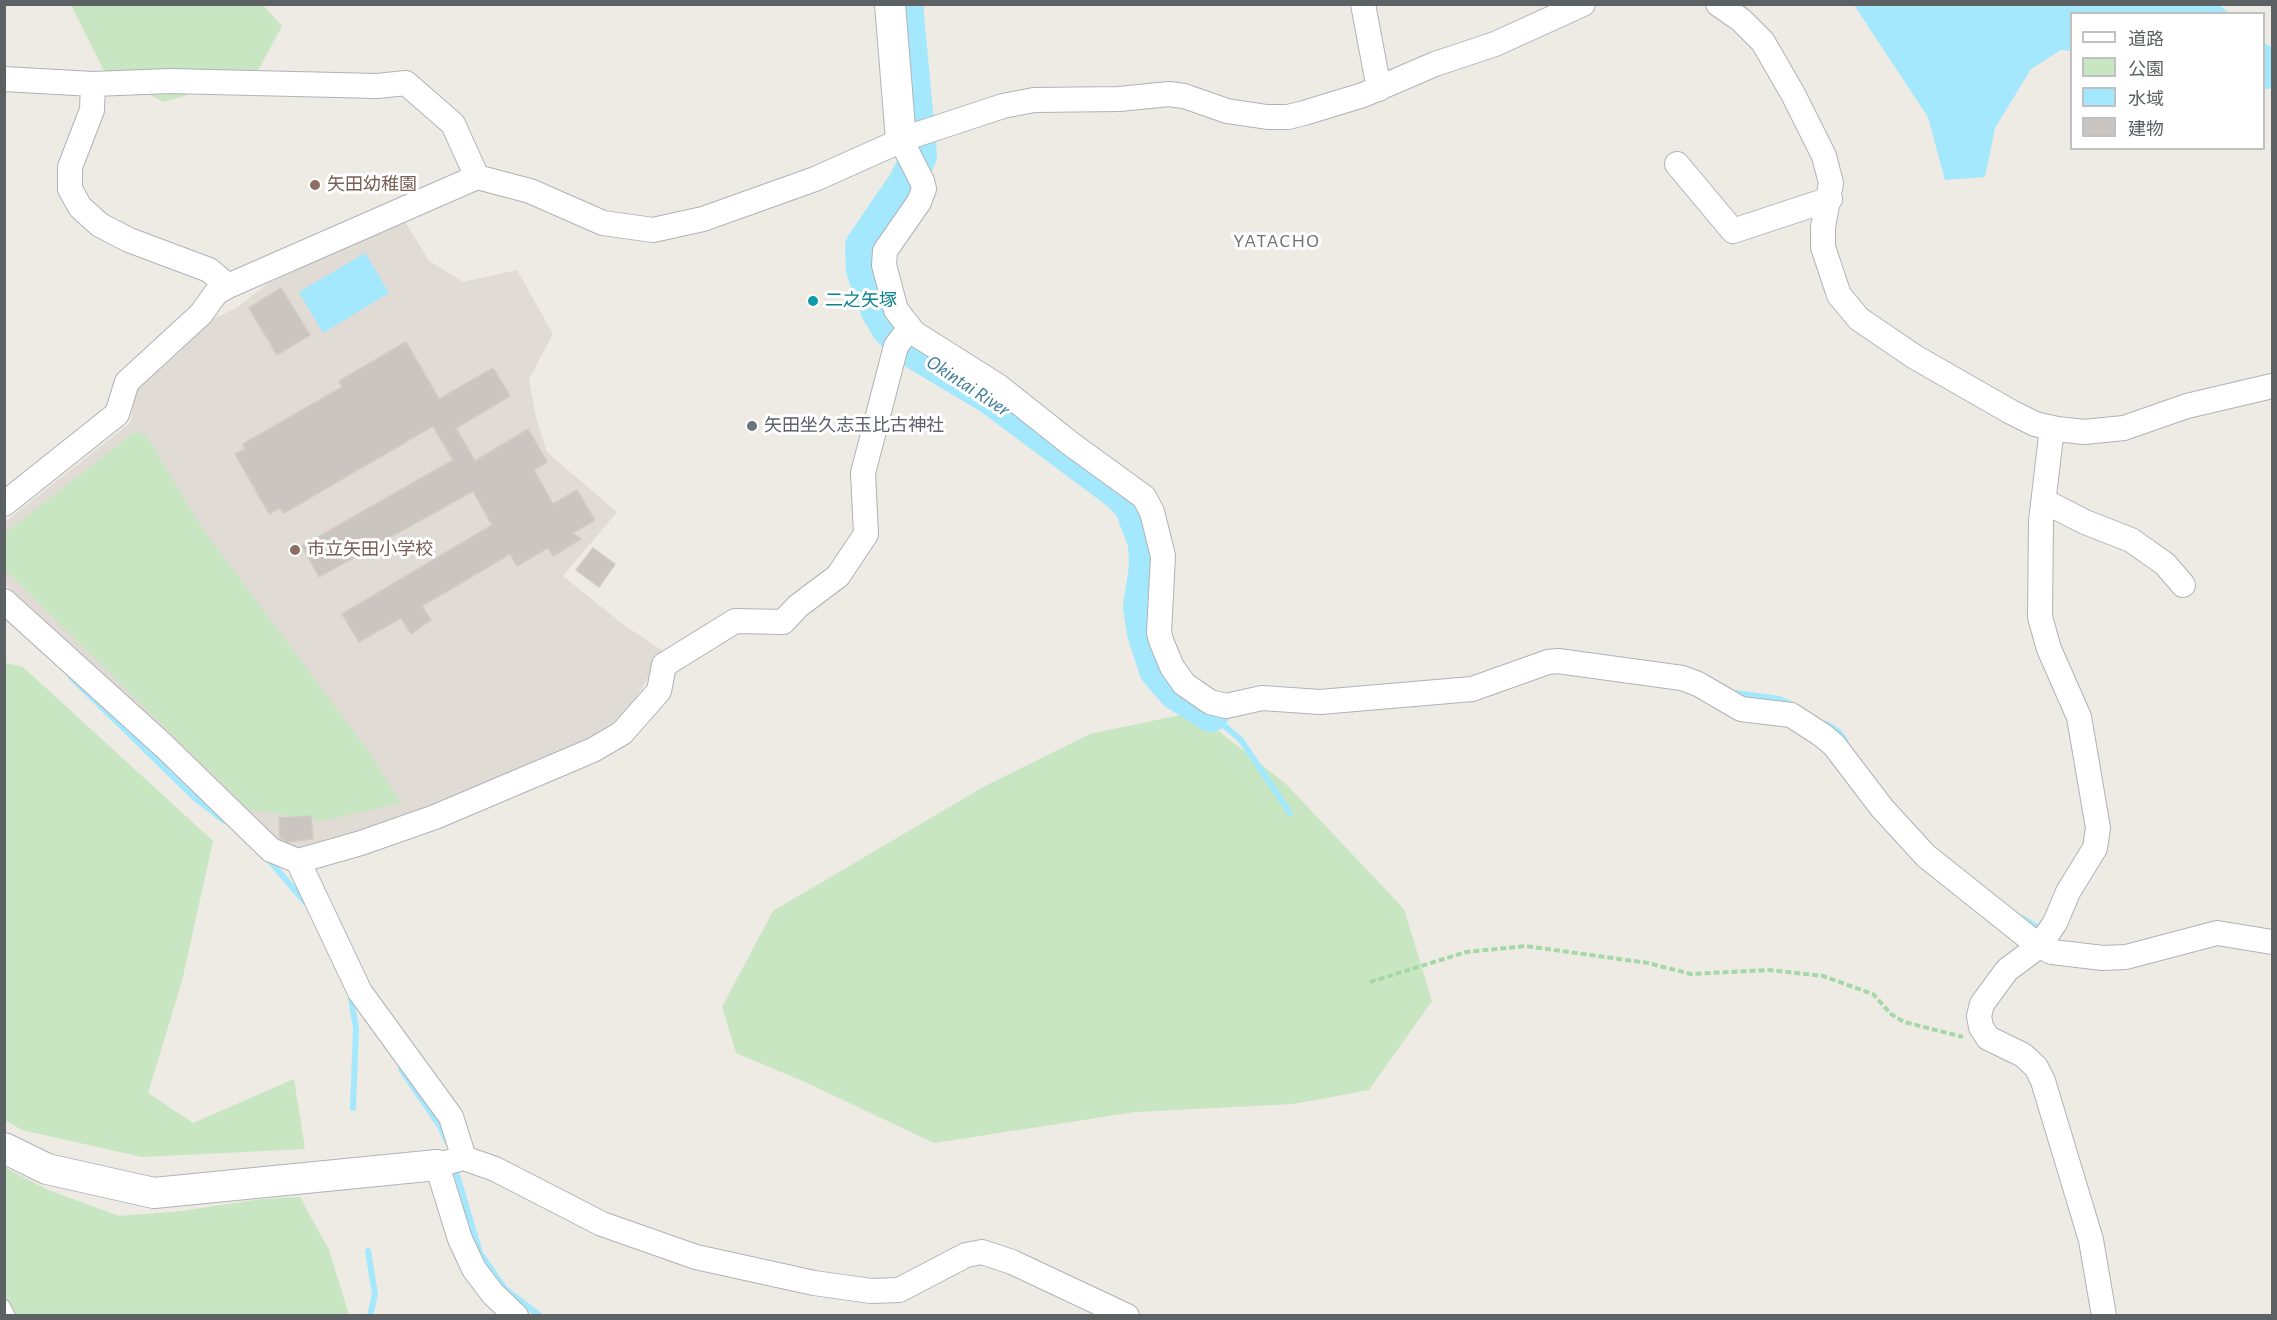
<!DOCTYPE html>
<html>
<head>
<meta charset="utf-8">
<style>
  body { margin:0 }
  #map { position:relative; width:2277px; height:1320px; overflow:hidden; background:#eeeae4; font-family:"Alegreya Sans","Noto Sans JP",sans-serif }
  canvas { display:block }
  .frame { position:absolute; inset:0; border:6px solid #5c6164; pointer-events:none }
  .legend { position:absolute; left:2070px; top:12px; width:195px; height:138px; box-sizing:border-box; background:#fff; border:2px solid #bec0c1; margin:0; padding:8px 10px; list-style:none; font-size:18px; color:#5c6164 }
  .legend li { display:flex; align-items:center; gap:12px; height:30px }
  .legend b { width:30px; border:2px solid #bec0c1 }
</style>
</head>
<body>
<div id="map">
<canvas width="2277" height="1320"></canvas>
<div class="frame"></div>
<ul class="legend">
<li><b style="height:8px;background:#fff"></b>道路</li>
<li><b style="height:16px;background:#c8e6c1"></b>公園</li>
<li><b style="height:16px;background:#a4e8fe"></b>水域</li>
<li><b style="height:16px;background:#cac5c1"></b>建物</li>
</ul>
</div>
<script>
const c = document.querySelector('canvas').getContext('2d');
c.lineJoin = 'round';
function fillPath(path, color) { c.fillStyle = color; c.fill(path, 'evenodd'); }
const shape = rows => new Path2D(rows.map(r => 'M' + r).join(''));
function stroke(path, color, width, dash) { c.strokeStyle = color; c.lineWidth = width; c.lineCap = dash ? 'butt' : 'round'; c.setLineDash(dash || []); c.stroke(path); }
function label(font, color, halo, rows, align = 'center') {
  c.font = font + ' "Alegreya Sans","Noto Sans JP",sans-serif'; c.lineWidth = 6; c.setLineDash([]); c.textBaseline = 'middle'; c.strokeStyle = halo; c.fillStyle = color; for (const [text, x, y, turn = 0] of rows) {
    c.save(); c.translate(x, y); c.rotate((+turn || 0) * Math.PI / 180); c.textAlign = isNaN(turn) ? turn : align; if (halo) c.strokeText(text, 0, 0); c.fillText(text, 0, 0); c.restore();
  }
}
const education = shape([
  [404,220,429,261,463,282,517,270,553,334,529,379,536,418,547,452,617,512,563,576,624,625,663,651,635,700,617,720,589,738,424,808,286,855,5,584,4,523,130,423,137,389,179,353,211,320,236,308,267,284]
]);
const green = shape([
  [71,5,263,5,282,26,256,74,164,102,104,71],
  [135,432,146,435,202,528,369,752,401,803,322,821,248,809,5,570,4,534],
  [5,663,23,667,213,841,182,981,148,1093,193,1123,294,1079,305,1149,142,1157,22,1130,5,1120],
  [1194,712,1286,784,1404,909,1432,1001,1369,1090,1293,1104,1135,1112,934,1143,805,1082,736,1053,722,1007,773,911,985,786,1090,734],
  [4,1167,48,1190,119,1216,181,1211,262,1199,300,1197,329,1250,349,1315,5,1315]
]);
const water = shape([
  [2218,4,2229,13,2072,14,2071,51,2061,50,2031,69,1995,128,1985,177,1945,180,1928,117,1854,5],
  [2264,43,2272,47,2272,85,2269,89,2264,89],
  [365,253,389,293,323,333,299,292]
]);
const stream = shape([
  [71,677,195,798,225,821],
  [1728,692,1779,699,1793,705],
  [1212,715,1241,740,1290,813],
  [1826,724,1838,731,1845,740],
  [269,860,305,902],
  [2022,918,2040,929],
  [351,999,356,1028,353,1108],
  [401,1069,440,1126,447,1141],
  [454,1165,480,1253,505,1289,540,1316],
  [368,1251,375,1294,370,1316]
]);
const river = shape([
  [905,4,919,156,906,183,863,246,864,270,878,309,889,328,911,349,990,396,1120,493,1132,506,1146,543,1147,567,1141,607,1145,633,1157,670,1176,692,1211,714]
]);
const building = shape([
  [281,288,310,335,277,355,249,308,281,288],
  [406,342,439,399,493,368,510,396,456,428,475,461,528,429,547,462,534,470,553,504,577,490,595,520,573,533,581,539,553,556,548,548,517,566,510,554,422,606,431,620,411,634,401,618,359,642,342,614,492,525,473,491,319,577,302,546,453,460,433,426,284,513,280,508,269,514,235,454,245,449,243,444,342,387,339,381,406,342],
  [593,548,615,564,599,587,576,570,593,548],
  [311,816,313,839,288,842,280,838,279,818,311,816]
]);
const path = shape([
  [1370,982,1466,952,1526,946,1648,963,1691,974,1769,970,1823,976,1873,994,1891,1014,1904,1022,1963,1037]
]);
const service = shape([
  [4,1306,9,1316]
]);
const minor = shape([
  [1363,4,1379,89],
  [1718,4,1741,20,1763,42,1793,94,1824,156,1831,183,1823,227,1823,247,1839,295,1859,319,1915,357,2011,412,2035,424,2057,429,2084,432,2124,428,2187,406,2272,386],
  [4,79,93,84,170,81,377,86,406,83,453,124,477,177],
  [93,84,92,110,70,167,70,189,80,207,100,225,129,240,209,270,228,286],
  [901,140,922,181,924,189,919,202,885,251,884,265,896,310,914,333,998,386,1071,444,1144,497,1152,512,1163,556,1159,633,1162,643,1172,667,1184,684,1210,702,1226,706,1262,698,1320,702,1472,689,1548,662,1558,661,1682,678,1698,684,1741,709,1791,715,1822,735,1834,745,1882,808,1926,856,2039,946,2052,952,2103,958,2126,957,2217,933,2272,942],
  [1677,164,1733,231,1830,199],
  [2052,428,2041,521,2040,617,2049,649,2079,717,2098,828,2095,848,2068,892,2055,923,2039,946,2007,970,1982,1004,1979,1016,1981,1027,1988,1038,2023,1055,2036,1067,2043,1081,2091,1240,2104,1316],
  [2044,501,2085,522,2131,540,2165,564,2183,585],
  [4,504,117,414,127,382,201,314,216,293,228,286,477,177,530,191,603,223,653,230,703,219,815,179,909,137,1003,106,1034,100,1119,99,1169,94,1184,96,1227,111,1267,117,1288,117,1304,113,1363,95,1435,64,1495,44,1583,4],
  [4,601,164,746,271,850,298,861,361,843,435,817,593,750,622,733,659,691,664,665,735,621,783,622,798,606,838,576,866,534,863,473,896,346,909,329],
  [298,861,360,992,451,1117,464,1158],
  [516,1316,493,1294,474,1269,460,1239,437,1165,464,1158,495,1169,602,1224,696,1257,814,1283,871,1291,899,1290,966,1255,982,1252,1012,1262,1127,1316]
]);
const tertiary = shape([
  [890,4,901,140],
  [4,1148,47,1169,154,1193,437,1165]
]);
const markers = [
  [315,185,6,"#8d6e63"],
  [813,301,6,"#0f9aa8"],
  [752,426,6,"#6b7280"],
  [295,550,6,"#8d6e63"]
];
const educationNames = [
  ["矢田幼稚園",327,185],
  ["市立矢田小学校",307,550]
];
const cultureNames = [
  ["二之矢塚",825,301]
];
const worshipNames = [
  ["矢田坐久志玉比古神社",764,426]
];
const neighbourhoodNames = [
  ["YATACHO",1277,241]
];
const waterNames = [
  ["Okintai River",968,386,33]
];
fillPath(education, '#e1dbd5');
fillPath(green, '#c8e6c1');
fillPath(water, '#a4e8fe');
stroke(stream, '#a4e8fe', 6);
stroke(river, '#a4e8fe', 36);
fillPath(building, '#cac5c1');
stroke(building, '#d3cbc2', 1.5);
stroke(service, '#afb3b6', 14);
stroke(minor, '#afb3b6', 26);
stroke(tertiary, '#afb3b6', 32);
stroke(path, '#a4d8a7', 4, [6, 3]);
stroke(service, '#fff', 12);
stroke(minor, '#fff', 24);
stroke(tertiary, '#fff', 30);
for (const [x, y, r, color] of markers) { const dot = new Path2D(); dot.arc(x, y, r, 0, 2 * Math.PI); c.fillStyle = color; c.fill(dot); stroke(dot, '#fff', 2); }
label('18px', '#785e54', '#fff', educationNames, 'left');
label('18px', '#0d838f', '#fff', cultureNames, 'left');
label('18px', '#5b616d', '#fff', worshipNames, 'left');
c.letterSpacing = '1.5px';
label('20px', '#6d7376', '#fff', neighbourhoodNames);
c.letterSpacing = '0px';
label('italic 20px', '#397896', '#fff', waterNames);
</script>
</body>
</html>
